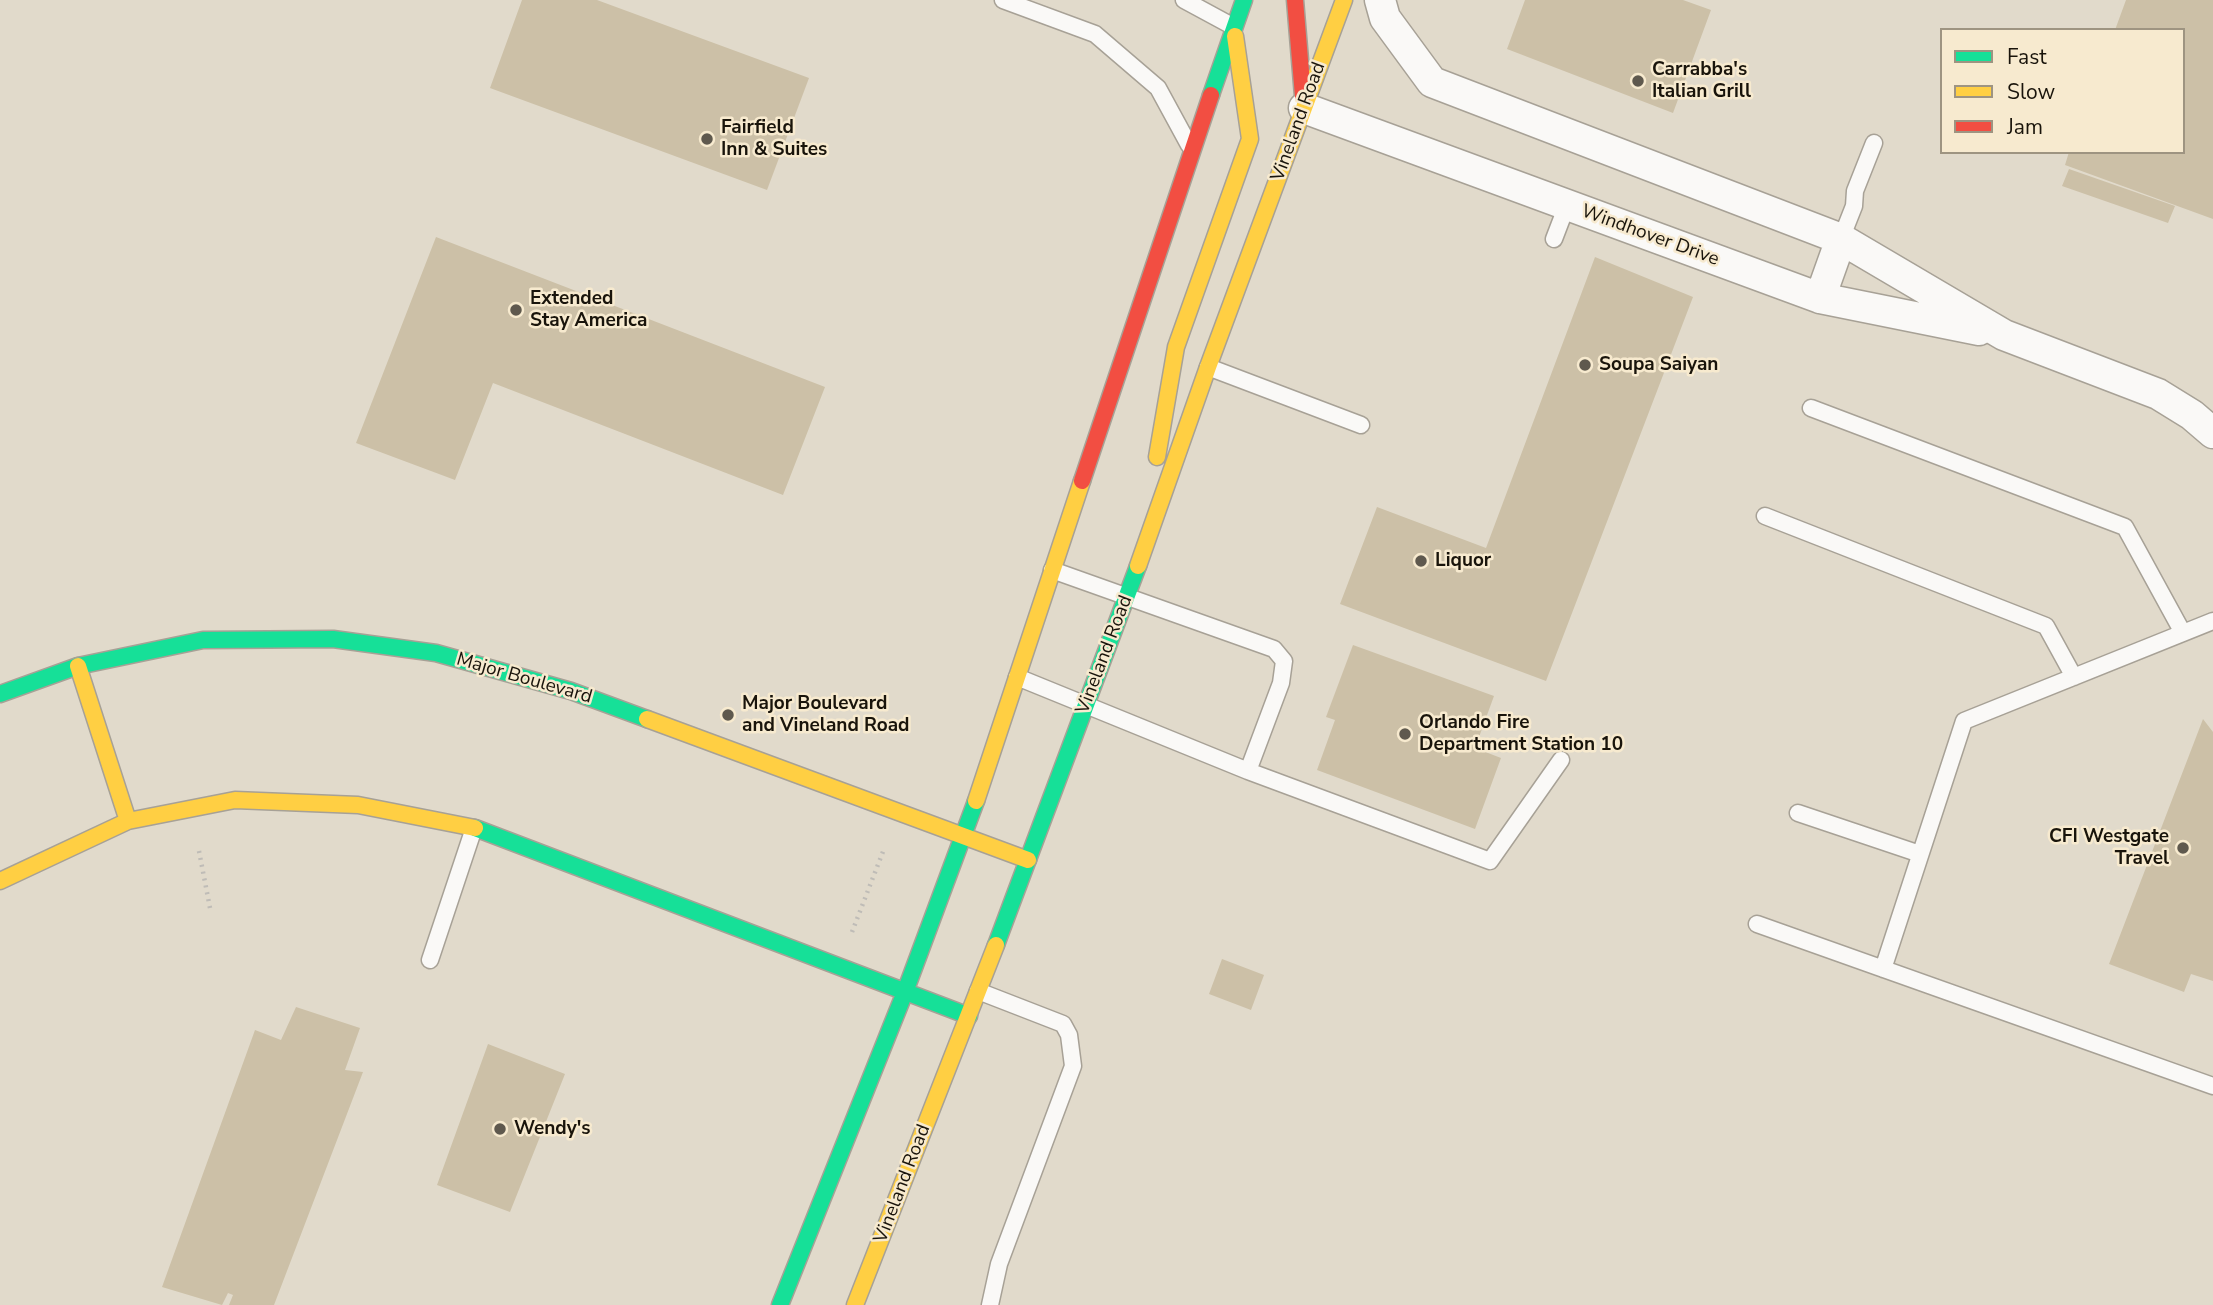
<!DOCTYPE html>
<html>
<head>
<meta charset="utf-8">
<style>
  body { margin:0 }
  #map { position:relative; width:2213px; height:1305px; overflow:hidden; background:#e1dacb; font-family:"Nunito Sans",sans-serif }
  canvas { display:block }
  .legend { position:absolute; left:1940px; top:28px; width:245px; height:126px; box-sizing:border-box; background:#f7eacf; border:2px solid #9e9481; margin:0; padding:9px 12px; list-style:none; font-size:21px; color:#19140b }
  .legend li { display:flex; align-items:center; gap:14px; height:35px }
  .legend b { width:35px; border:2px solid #9e9481 }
</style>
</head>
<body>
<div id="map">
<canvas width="2213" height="1305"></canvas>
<ul class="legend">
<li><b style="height:9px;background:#16e098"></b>Fast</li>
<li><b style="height:9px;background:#ffcf43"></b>Slow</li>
<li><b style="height:9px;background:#f24e42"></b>Jam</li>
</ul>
</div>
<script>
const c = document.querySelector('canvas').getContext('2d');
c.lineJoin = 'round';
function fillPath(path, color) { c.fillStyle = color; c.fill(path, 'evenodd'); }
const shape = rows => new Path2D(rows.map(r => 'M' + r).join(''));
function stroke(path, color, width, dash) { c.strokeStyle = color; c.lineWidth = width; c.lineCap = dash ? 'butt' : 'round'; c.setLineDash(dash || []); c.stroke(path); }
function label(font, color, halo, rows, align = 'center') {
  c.font = font + ' "Nunito Sans",sans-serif'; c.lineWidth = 5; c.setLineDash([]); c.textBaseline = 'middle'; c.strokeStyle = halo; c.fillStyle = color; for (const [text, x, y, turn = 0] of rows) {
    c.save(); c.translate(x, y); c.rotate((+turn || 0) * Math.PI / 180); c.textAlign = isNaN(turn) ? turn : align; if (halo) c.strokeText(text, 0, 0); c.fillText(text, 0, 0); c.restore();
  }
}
const building = shape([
  [522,0,597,0,809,78,767,190,490,88],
  [1525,0,1683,0,1711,10,1673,113,1507,49],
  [2126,0,2213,0,2213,219,2065,165,2069,152,2183,152,2183,30,2115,30],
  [2069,169,2175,206,2168,223,2062,186],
  [436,237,825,387,783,495,493,383,455,480,356,443],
  [1595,257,1693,297,1546,681,1340,604,1377,507,1486,548],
  [1353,645,1494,696,1475,748,1501,758,1475,829,1317,770,1335,720,1326,717],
  [2203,719,2213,732,2213,981,2191,974,2184,992,2109,964],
  [1222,959,1264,975,1251,1010,1209,994],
  [296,1007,360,1028,345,1070,363,1072,274,1305,229,1305,233,1295,228,1293,222,1305,162,1287,255,1030,281,1040],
  [488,1044,565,1074,510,1212,437,1185]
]);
const path = shape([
  [199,851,210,908],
  [852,932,884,849]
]);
const lane = shape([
  [1003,0,1095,34,1158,88,1189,145],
  [1184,0,1234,27],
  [1554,239,1567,205],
  [1841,239,1854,206,1855,191,1874,143],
  [1208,367,1361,425],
  [1811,408,2125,527,2183,633],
  [1765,516,2046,626,2074,677],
  [1052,570,1274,649,1284,661,1281,683,1248,771],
  [1017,677,1248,771,1490,861,1561,760],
  [1798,813,1920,854],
  [1757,924,2213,1086],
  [430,960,474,828],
  [1883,969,1964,721,2213,621],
  [978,991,1063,1024,1069,1035,1073,1066,999,1264,990,1305]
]);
const street = shape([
  [1380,0,1385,18,1432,82,1841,239,2004,335,2158,394,2192,415,2213,433],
  [1304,108,1820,298,1979,330],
  [1820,298,1841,239]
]);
const fast = shape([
  [1211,95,1244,0],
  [0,694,78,666,203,640,333,639,436,653,571,691,647,719],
  [475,828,969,1016],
  [996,945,1138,566],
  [780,1305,905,992,976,801]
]);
const slow = shape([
  [1157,457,1176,347,1250,139,1235,36],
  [1138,566,1208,367,1344,0],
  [78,666,128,821],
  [647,719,1028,860],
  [976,801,1082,481],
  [0,881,128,821,235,800,358,805,475,828],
  [855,1305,996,945]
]);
const jam = shape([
  [1295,0,1303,96],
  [1082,481,1211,95]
]);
const markers = [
  [1638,81,7,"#5f594e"],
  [707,139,7,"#5f594e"],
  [516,310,7,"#5f594e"],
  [1585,365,7,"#5f594e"],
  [1421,561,7,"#5f594e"],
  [728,715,7,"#5f594e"],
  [1405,734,7,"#5f594e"],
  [2183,848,7,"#5f594e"],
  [500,1129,7,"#5f594e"]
];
const poiNames = [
  ["Carrabba's",1652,70],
  ["Italian Grill",1652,92],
  ["Fairfield",721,128],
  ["Inn & Suites",721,150],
  ["Extended",530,299],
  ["Stay America",530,321],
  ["Soupa Saiyan",1599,365],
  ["Liquor",1435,561],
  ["Major Boulevard",742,704],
  ["and Vineland Road",742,726],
  ["Orlando Fire",1419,723],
  ["Department Station 10",1419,745],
  ["CFI Westgate",2169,837,"right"],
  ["Travel",2169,859,"right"],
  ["Wendy's",514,1129]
];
const streetNames = [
  ["Vineland Road",1299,122,-70],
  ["Windhover Drive",1650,236,20],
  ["Vineland Road",1105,655,-69],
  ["Major Boulevard",524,679,16],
  ["Vineland Road",903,1184,-69]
];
fillPath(building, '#ccc0a7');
stroke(lane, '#a7a196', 19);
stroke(street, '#a7a196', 33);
stroke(fast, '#a7a196', 19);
stroke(slow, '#a7a196', 19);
stroke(jam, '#a7a196', 19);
stroke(path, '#bfbcb7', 4.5, [2, 5]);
stroke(lane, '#faf9f7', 16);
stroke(street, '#faf9f7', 30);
stroke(fast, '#16e098', 16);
stroke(slow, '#ffcf43', 16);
stroke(jam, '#f24e42', 16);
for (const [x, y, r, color] of markers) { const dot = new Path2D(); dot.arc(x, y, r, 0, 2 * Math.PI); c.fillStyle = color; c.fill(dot); stroke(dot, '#f7eacf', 2.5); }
label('bold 19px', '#19140b', '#f7eacf', poiNames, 'left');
label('19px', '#19140b', '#f7eacf', streetNames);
</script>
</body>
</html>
